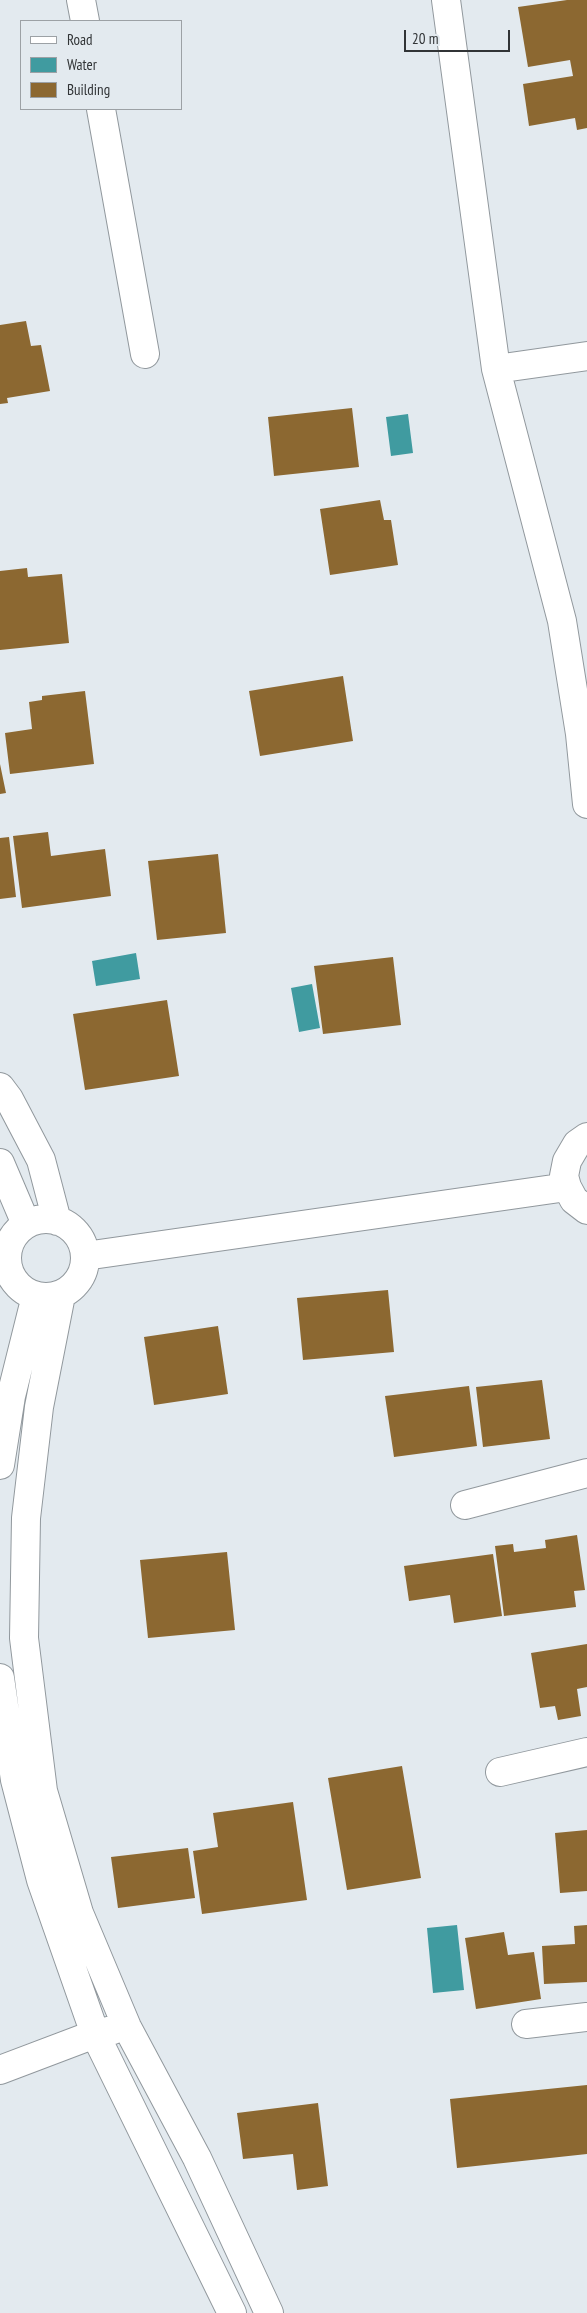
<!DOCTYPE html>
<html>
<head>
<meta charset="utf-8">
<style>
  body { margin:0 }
  #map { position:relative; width:587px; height:2313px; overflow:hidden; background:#e3eaef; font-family:"PT Sans Narrow",sans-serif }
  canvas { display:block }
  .legend { position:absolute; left:20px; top:20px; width:162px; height:90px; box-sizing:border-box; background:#e3eaef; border:1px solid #9ca1a5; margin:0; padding:6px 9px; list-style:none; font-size:15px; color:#313436 }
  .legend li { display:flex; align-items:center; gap:10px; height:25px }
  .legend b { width:25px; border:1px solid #9ca1a5 }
  .scale { position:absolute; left:404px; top:30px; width:106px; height:22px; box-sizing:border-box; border:2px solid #313436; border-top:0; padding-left:6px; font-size:15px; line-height:18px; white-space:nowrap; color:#313436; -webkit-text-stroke:4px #e3eaef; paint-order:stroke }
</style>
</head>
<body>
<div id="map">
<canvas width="587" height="2313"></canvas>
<ul class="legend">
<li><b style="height:6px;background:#fff"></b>Road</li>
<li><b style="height:14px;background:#409ba0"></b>Water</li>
<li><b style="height:14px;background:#8c6831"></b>Building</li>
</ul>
<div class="scale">20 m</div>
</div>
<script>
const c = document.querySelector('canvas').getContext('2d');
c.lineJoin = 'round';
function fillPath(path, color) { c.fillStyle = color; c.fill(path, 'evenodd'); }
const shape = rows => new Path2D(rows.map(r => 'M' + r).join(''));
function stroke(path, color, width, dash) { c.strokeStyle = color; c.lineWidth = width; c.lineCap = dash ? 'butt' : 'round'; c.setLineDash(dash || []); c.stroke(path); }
const water = shape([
  [408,414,413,453,391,456,386,417],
  [136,953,140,979,96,986,92,961],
  [312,984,320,1028,299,1032,291,988],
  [457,1925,464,1990,433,1993,427,1928]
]);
const building = shape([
  [567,0,587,0,587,128,577,130,575,118,529,126,523,84,573,76,570,60,528,67,518,7],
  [26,321,31,346,41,345,50,391,7,398,8,403,0,404,0,325],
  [352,408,359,467,274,476,268,417],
  [380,500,384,520,391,520,398,565,330,575,320,509],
  [27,568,28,577,62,574,69,643,0,650,0,571],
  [343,676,353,741,260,756,249,691],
  [85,691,94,764,10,774,5,733,32,729,29,702,42,700,42,696],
  [0,764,6,793,0,794],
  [48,832,51,856,105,849,111,896,22,908,13,836],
  [9,837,16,897,0,899,0,838],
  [218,854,226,933,157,940,148,861],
  [393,957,401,1025,323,1034,314,966],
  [167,1000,179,1076,85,1090,73,1014],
  [388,1290,394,1352,303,1360,297,1298],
  [218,1326,228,1394,154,1405,144,1337],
  [542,1380,550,1439,483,1447,476,1387],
  [469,1386,477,1446,394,1457,385,1396],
  [577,1535,585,1590,574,1591,576,1607,504,1616,495,1546,513,1544,514,1552,546,1548,545,1540],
  [227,1552,235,1630,148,1638,140,1560],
  [493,1554,502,1616,454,1623,450,1595,409,1601,404,1566],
  [587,1644,587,1687,577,1689,581,1716,558,1720,555,1706,540,1708,531,1653],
  [402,1766,421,1878,347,1890,328,1778],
  [293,1802,307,1900,202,1914,193,1851,218,1847,213,1813],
  [587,1830,587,1891,560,1893,555,1833],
  [188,1848,195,1898,118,1908,111,1857],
  [587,1925,587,1982,544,1984,542,1946,575,1944,574,1926],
  [504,1932,508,1955,534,1952,541,1999,476,2009,465,1938],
  [587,2085,587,2154,457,2168,450,2099],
  [318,2103,328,2186,297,2190,293,2154,243,2159,237,2113]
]);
const street = shape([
  [81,0,85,21],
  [446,0,496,369,562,621,580,734,587,804],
  [101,109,145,354],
  [496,369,587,356],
  [0,1087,9,1099,41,1160,57,1221],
  [587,1137,577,1144,567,1161,564,1176,567,1187,574,1200,587,1210],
  [0,1163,26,1224],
  '7 1258a39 39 0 1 1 78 0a39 39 0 1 1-78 0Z',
  [85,1256,567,1187],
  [61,1295,39,1407,26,1518,24,1638,43,1791,79,1913,127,2027,197,2158,269,2313],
  [0,1465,11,1396,36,1296],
  [465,1505,587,1473],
  [0,1678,15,1780,41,1880,95,2034,232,2313],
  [500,1772,587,1752],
  [526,2024,587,2017],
  [0,2070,95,2034,113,2030]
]);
fillPath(water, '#409ba0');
fillPath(building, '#8c6831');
stroke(street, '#91989d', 30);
stroke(street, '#fff', 28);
</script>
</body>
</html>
